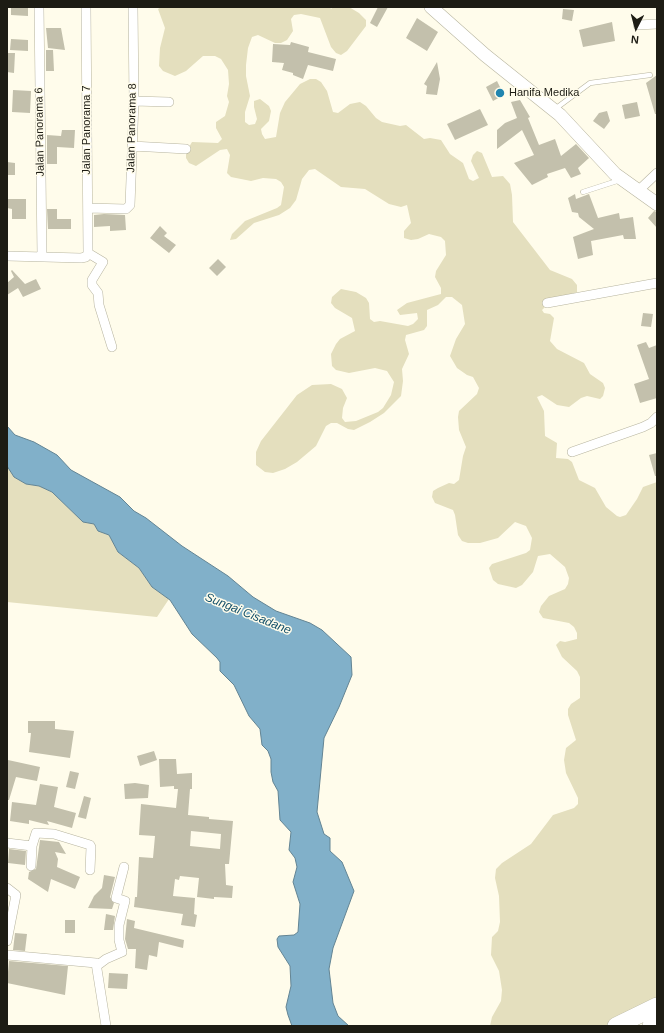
<!DOCTYPE html>
<html>
<head>
<meta charset="utf-8">
<style>
  body { margin:0 }
  #map { position:relative; width:664px; height:1033px; overflow:hidden; background:#fffceb; font-family:Arial,sans-serif }
  canvas { display:block }
  .frame { position:absolute; inset:0; border:8px solid #1d1c14; pointer-events:none }
  .north { position:absolute; left:616px; top:8px; width:40px; height:40px; -webkit-text-stroke:3px #fffceb; paint-order:stroke; rotate:186deg; font-size:11px; font-weight:700; line-height:16px; text-align:center; color:#1d1c14 }
  .north::after { content:''; display:block; margin:auto; width:14px; height:18px; background:#1d1c14; clip-path:polygon(50% 0,100% 100%,50% 72%,0 100%) }
</style>
</head>
<body>
<div id="map">
<canvas width="664" height="1033"></canvas>
<div class="frame"></div>
<div class="north">N</div>
</div>
<script>
const c = document.querySelector('canvas').getContext('2d');
c.lineJoin = 'round';
function fillPath(path, color) { c.fillStyle = color; c.fill(path, 'evenodd'); }
const shape = rows => new Path2D(rows.map(r => 'M' + r).join(''));
function stroke(path, color, width, dash) { c.strokeStyle = color; c.lineWidth = width; c.lineCap = dash ? 'butt' : 'round'; c.setLineDash(dash || []); c.stroke(path); }
function label(font, color, halo, rows, align = 'center') {
  c.font = font + ' Arial,sans-serif'; c.lineWidth = 3; c.setLineDash([]); c.textBaseline = 'middle'; c.strokeStyle = halo; c.fillStyle = color; for (const [text, x, y, turn = 0] of rows) {
    c.save(); c.translate(x, y); c.rotate((+turn || 0) * Math.PI / 180); c.textAlign = isNaN(turn) ? turn : align; if (halo) c.strokeText(text, 0, 0); c.fillText(text, 0, 0); c.restore();
  }
}
const green = shape([
  [161,7,330,7,331,9,333,7,349,7,359,13,366,20,366,26,347,51,341,55,336,53,331,47,320,18,301,14,294,15,291,19,293,31,287,40,281,43,275,43,258,35,252,37,248,48,246,65,246,76,250,96,245,112,245,122,249,125,255,124,257,119,254,107,254,101,260,99,269,106,271,111,269,121,261,129,262,134,265,139,276,137,280,113,285,102,300,84,310,79,316,79,321,82,327,91,333,112,338,113,350,104,360,102,366,106,376,118,382,122,400,126,406,125,424,139,430,138,441,140,450,154,463,163,469,179,473,181,479,178,471,161,473,155,477,151,482,153,492,177,503,176,510,184,512,195,513,222,550,270,572,279,577,285,577,292,551,301,542,310,544,313,550,314,554,318,550,341,557,349,584,363,590,374,603,383,605,388,603,396,600,399,587,396,581,398,569,407,557,405,542,395,537,397,544,411,545,436,557,443,556,458,568,459,572,462,579,480,595,488,606,507,617,516,620,517,626,515,637,499,643,487,657,482,657,1003,627,1026,490,1026,492,1017,501,1001,502,990,499,971,491,955,492,937,498,931,500,922,499,896,495,878,496,869,502,863,531,844,553,815,574,808,578,804,578,798,566,773,564,760,566,748,576,740,568,715,568,709,571,704,580,698,580,677,577,671,562,657,556,645,560,641,565,642,577,639,577,633,574,627,569,623,543,618,539,612,541,606,549,596,565,589,568,584,569,578,565,567,550,554,538,556,533,572,522,585,516,588,498,584,493,580,489,568,492,564,526,553,530,550,532,538,526,526,515,522,498,538,480,543,468,543,462,541,458,535,455,515,453,510,435,503,432,497,433,491,438,488,449,483,454,484,459,480,463,456,466,447,459,430,458,417,459,411,477,394,479,388,473,377,467,375,457,368,450,356,456,339,465,324,462,305,452,297,446,297,438,305,427,310,427,326,424,330,406,335,405,340,409,354,402,369,403,381,401,396,384,413,370,422,354,430,348,429,337,423,331,423,326,426,316,446,297,462,285,469,273,473,265,472,256,465,256,452,261,441,297,395,312,385,331,384,342,389,347,398,343,408,342,418,345,422,356,421,378,412,383,408,391,395,394,382,387,371,375,368,349,373,336,370,332,366,331,354,336,344,340,339,355,331,352,318,335,308,331,303,332,297,341,289,356,292,366,298,369,303,370,319,374,322,380,321,408,326,413,324,418,319,417,313,400,315,397,310,407,303,441,294,441,288,435,277,436,271,446,255,445,241,441,237,429,234,418,239,411,240,404,238,404,231,411,223,407,205,401,207,389,204,365,189,341,187,315,169,309,170,302,179,296,200,290,208,279,215,254,223,236,239,230,240,232,234,245,221,277,208,281,205,284,187,281,182,276,179,263,178,251,181,231,177,227,173,230,155,227,149,220,150,196,166,189,163,186,158,186,152,192,142,218,143,222,139,216,128,216,122,225,116,229,102,227,96,229,84,228,70,221,59,215,56,203,56,186,71,175,76,163,71,159,66,160,48,165,28,158,9],
  [7,466,14,477,26,484,39,486,52,492,83,522,94,524,98,531,109,535,118,552,139,568,152,587,169,599,157,617,7,602]
]);
const water = shape([
  [7,426,15,435,34,442,57,455,71,470,120,497,134,511,146,518,182,546,228,576,253,597,276,611,310,623,322,630,351,657,352,675,339,707,324,738,317,812,324,834,330,838,330,851,342,862,354,891,333,948,329,969,333,1003,338,1016,349,1026,292,1026,288,1015,286,1007,291,986,290,966,278,947,277,939,279,936,294,935,298,932,300,904,293,882,297,867,295,858,289,850,291,832,280,820,278,791,273,782,271,772,271,759,268,751,262,745,260,729,249,716,234,685,220,671,220,662,217,658,192,634,170,600,152,587,139,568,118,552,109,535,98,531,94,524,83,522,52,492,39,486,26,484,14,477,7,466,7,426]
]);
const building = shape([
  [11,7,28,7,28,16,11,15],
  [378,7,388,7,377,27,370,23],
  [563,9,574,10,572,21,562,19],
  [417,18,438,32,427,51,406,38],
  [612,22,615,41,583,47,579,30],
  [46,28,61,28,65,50,48,48],
  [11,39,28,40,28,51,10,50],
  [291,42,309,47,308,52,336,59,333,71,308,65,303,79,293,75,293,73,282,70,284,63,272,62,273,44,290,45],
  [46,50,53,50,54,71,46,71],
  [7,53,15,53,14,73,7,72],
  [437,62,440,79,437,95,426,94,427,86,424,84],
  [657,75,657,114,655,114,646,83],
  [497,81,504,95,493,101,486,87],
  [13,90,31,91,30,113,12,112],
  [520,100,530,117,528,118,539,145,555,139,561,156,576,144,589,158,578,168,581,174,571,178,565,168,547,174,548,177,532,185,514,163,534,155,522,130,497,149,497,130,505,123,517,118,511,102],
  [637,102,640,116,625,119,622,105],
  [480,109,488,125,455,140,447,124],
  [607,111,610,121,604,129,593,121,599,113],
  [62,130,75,130,74,148,57,147,57,164,47,164,47,135,61,136],
  [7,162,15,163,15,175,7,175],
  [575,194,576,199,589,194,598,218,619,213,620,219,633,217,636,239,624,239,623,235,591,241,593,255,578,259,573,237,594,229,579,217,578,213,572,212,568,198],
  [7,199,26,199,26,219,12,219,12,209,7,208],
  [47,209,57,209,57,219,71,219,71,229,48,229],
  [654,211,657,212,657,228,648,218],
  [104,214,125,215,126,230,110,231,110,226,94,227,94,215],
  [160,226,167,233,164,236,176,245,169,253,150,238],
  [218,259,226,267,217,276,209,268],
  [12,270,25,284,36,279,41,289,23,297,18,288,7,295,7,283,14,277,11,271],
  [643,313,653,314,651,327,641,326],
  [646,342,649,348,657,345,657,398,640,403,634,384,649,379,637,345],
  [657,453,657,476,655,476,649,455],
  [28,721,55,721,55,729,74,731,70,758,29,752,31,733,28,733],
  [154,751,157,760,140,766,137,756],
  [159,759,176,759,177,774,192,773,192,789,190,789,188,815,209,817,209,819,233,821,229,864,225,864,226,885,233,886,232,898,214,897,214,899,197,897,199,878,180,876,179,880,175,879,173,896,195,898,194,914,197,915,195,927,181,925,183,914,134,907,135,897,137,897,139,857,153,858,155,836,139,835,141,804,176,808,178,789,174,789,174,786,160,787],
  [191,831,221,834,220,849,190,846],
  [8,760,40,767,37,781,16,777,9,800,7,800],
  [70,771,79,773,75,789,66,787],
  [135,783,149,785,148,798,125,799,124,784],
  [40,784,58,787,54,807,76,813,72,828,47,821,49,825,29,820,29,824,10,821,12,802,36,805],
  [84,796,91,798,86,819,78,817],
  [40,840,59,842,66,854,55,852,58,859,57,867,80,877,75,889,51,879,48,892,28,879,29,872,36,869],
  [9,849,26,851,25,865,8,863],
  [104,875,115,877,110,897,114,903,112,909,88,908,94,896,102,888],
  [106,914,115,916,113,930,104,930],
  [127,919,135,921,134,928,184,940,183,948,159,942,157,957,149,955,147,970,135,968,136,949,128,949,125,939],
  [65,920,75,920,75,933,65,933],
  [15,933,27,934,25,951,13,950],
  [9,961,68,966,65,995,7,983],
  [109,973,128,974,127,989,108,988]
]);
const lane = shape([
  [555,109,590,83,650,75],
  [583,192,620,180]
]);
const street = shape([
  [39,7,42,257],
  [86,7,88,253],
  [638,25,657,24],
  [134,101,169,102],
  [132,146,186,149],
  [638,191,657,173],
  [88,208,126,209,130,205,134,101,133,7],
  [88,253,103,262,92,280,92,285,98,293,99,305,112,347],
  [7,256,81,258,86,257,88,253],
  [547,303,657,283],
  [572,452,643,427,651,423,657,417],
  [7,843,32,846,31,866],
  [32,846,36,833,54,834,90,845,91,847,90,870],
  [7,888,16,895,7,941],
  [7,955,96,963,106,1026],
  [98,965,106,959,122,952,119,940,119,925,125,901,116,898,124,867]
]);
const secondary = shape([
  [431,7,485,55,560,115,615,174,657,204]
]);
const highway = shape([
  [616,1026,657,1006],
  [651,1026,657,1023]
]);
const markers = [
  [500,93,5,"#2185af"]
];
const poiNames = [
  ["Hanifa Medika",509,93]
];
const streetNames = [
  ["Jalan Panorama 8",132,128,-89],
  ["Jalan Panorama 7",87,130,-90],
  ["Jalan Panorama 6",40,132,-91]
];
const waterNames = [
  ["Sungai Cisadane",248,614,22]
];
fillPath(green, '#e4dfbe');
fillPath(water, '#81b0c9');
stroke(water, '#638493', 1);
fillPath(building, '#c3c0ac');
stroke(lane, '#b7b49f', 5.5);
stroke(street, '#b7b49f', 10);
stroke(secondary, '#b7b49f', 14);
stroke(highway, '#b7b49f', 18);
stroke(lane, '#fff', 4.5);
stroke(street, '#fff', 9);
stroke(secondary, '#fff', 13);
stroke(highway, '#fff', 17);
for (const [x, y, r, color] of markers) { const dot = new Path2D(); dot.arc(x, y, r, 0, 2 * Math.PI); c.fillStyle = color; c.fill(dot); stroke(dot, '#fffceb', 1.5); }
label('11px', '#1d1c14', '#fffceb', poiNames, 'left');
label('11px', '#1d1c14', '#fffceb', streetNames);
label('italic 12px', '#124f69', '#fffceb', waterNames);
</script>
</body>
</html>
